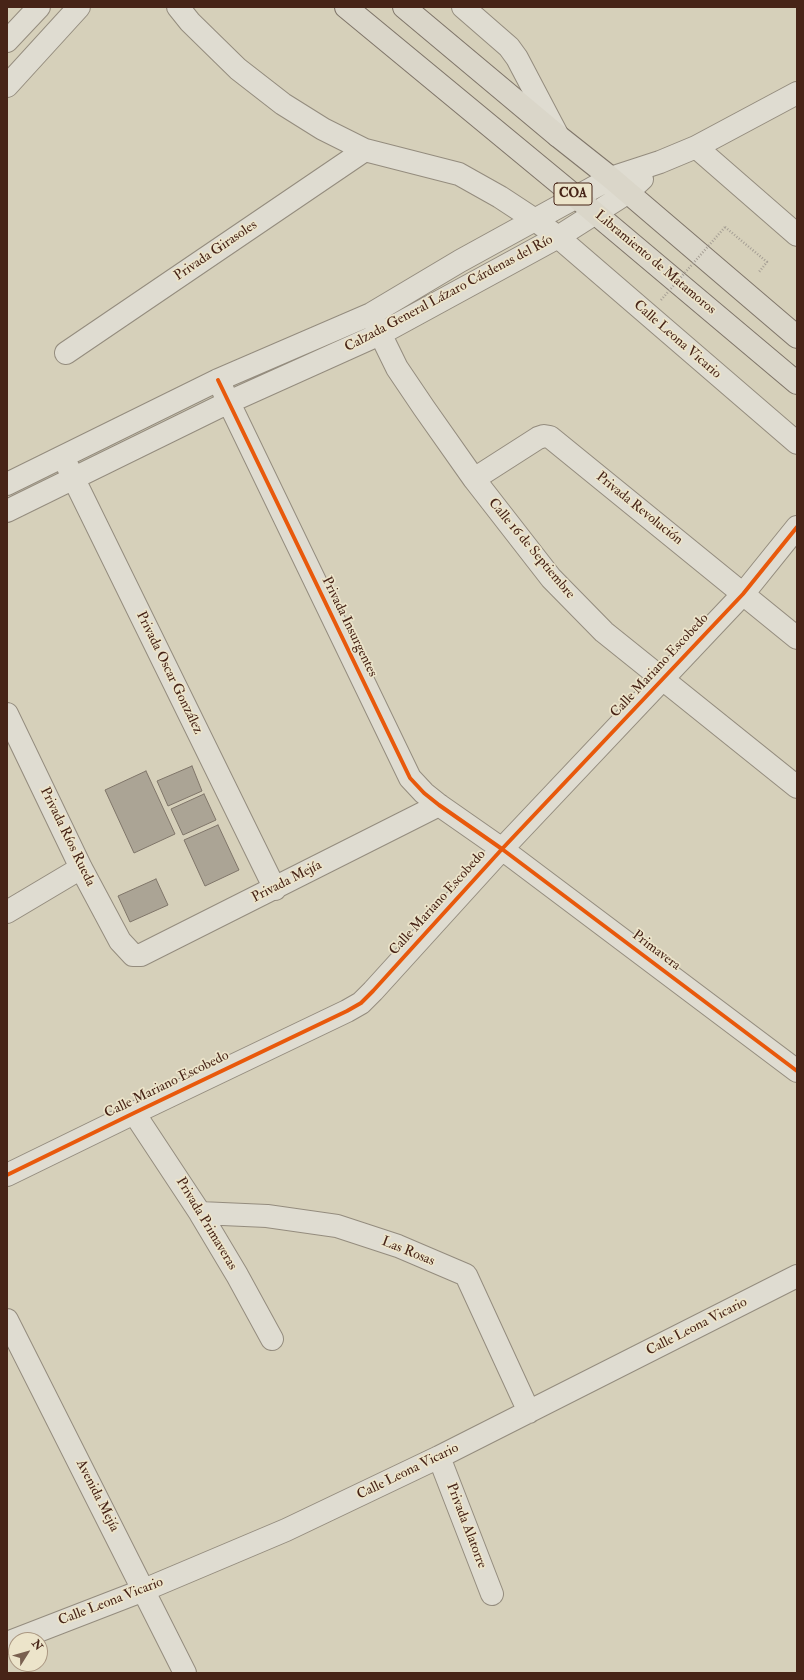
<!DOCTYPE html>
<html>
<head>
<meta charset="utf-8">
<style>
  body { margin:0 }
  #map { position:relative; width:804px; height:1680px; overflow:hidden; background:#d6d0ba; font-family:"IM FELL Double Pica",serif }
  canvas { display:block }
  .frame { position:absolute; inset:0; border:8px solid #472417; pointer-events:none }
  .north { position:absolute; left:8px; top:1632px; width:40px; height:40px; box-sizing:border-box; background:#ece4ca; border:1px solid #aa9782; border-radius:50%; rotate:53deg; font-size:11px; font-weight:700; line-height:16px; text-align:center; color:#472417 }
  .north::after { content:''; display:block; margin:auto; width:14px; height:18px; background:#796050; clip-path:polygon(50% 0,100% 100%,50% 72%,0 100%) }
</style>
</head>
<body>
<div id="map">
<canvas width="804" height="1680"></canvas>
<div class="frame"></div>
<div class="north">N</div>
</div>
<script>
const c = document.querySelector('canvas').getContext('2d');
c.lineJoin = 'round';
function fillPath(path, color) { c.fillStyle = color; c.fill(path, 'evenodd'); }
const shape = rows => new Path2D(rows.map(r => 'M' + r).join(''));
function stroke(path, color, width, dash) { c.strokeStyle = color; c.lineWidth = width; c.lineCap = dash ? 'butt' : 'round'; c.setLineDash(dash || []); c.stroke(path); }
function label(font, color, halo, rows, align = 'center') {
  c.font = font + ' "IM FELL Double Pica",serif'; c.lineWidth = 3.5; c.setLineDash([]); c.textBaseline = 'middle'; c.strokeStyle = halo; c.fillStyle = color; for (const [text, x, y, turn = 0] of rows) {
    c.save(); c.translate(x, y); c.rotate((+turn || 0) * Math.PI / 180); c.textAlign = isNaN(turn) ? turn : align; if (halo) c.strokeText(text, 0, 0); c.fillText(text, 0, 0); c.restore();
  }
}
const building = shape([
  [192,766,202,791,168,806,157,781,192,766],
  [146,771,175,834,134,853,105,790,146,771],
  [204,794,216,820,183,835,171,809,204,794],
  [218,825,239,870,205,886,184,840,218,825],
  [156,879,168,905,130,922,118,896,156,879]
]);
const path = shape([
  [725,227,767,262,759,272]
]);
const minor = shape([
  [178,7,190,22,238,69,283,104,323,129,365,150,459,174,500,197,535,220,558,237,797,443],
  [463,7,509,47,517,58,558,136],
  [7,41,39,7],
  [7,86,79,7],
  [696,147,797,235],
  [374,321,397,368,424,408,474,479,551,578,604,632,797,787],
  [66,353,365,150],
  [218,380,410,778,424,793,439,805,502,849,797,1071],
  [68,467,275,889],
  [474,479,538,438,544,436,550,437,797,638],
  [7,484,218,380,371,314,460,261,611,178,660,162,696,147,797,93],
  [7,511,229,402,380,334,558,237,627,193,642,179],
  [7,714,81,868,120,941,133,955,141,955,439,805],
  [7,912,81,868],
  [134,1113,200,1213,237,1275,272,1339],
  [7,1175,134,1113,347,1011,361,1003,373,991,502,849,743,594,797,527],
  [200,1213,267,1216,337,1226,398,1246,466,1275,529,1412],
  [7,1320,185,1673],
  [439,1457,492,1594],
  [7,1643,144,1590,286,1530,439,1457,797,1276]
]);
const highway = shape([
  [346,7,576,197,797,383],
  [404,7,558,136,611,178,797,337]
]);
const pathBridge = shape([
  [661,300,725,227]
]);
const cycleway = shape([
  [218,380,410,778,424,793,439,805,502,849,797,1071],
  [7,1175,134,1113,347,1011,361,1003,373,991,502,849,743,594,797,527]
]);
const shields = [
  [573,194,38]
];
const shieldNames = [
  ["COA",573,194]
];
const streetNames = [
  ["Privada Girasoles",216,251,-34],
  ["Libramiento de Matamoros",655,263,40],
  ["Calzada General Lázaro Cárdenas del Río",449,294,-28],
  ["Calle Leona Vicario",677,340,41],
  ["Privada Revolución",639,509,39],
  ["Calle 16 de Septiembre",531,549,50],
  ["Privada Insurgentes",349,627,64],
  ["Calle Mariano Escobedo",660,666,-47],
  ["Privada Oscar González",169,673,64],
  ["Privada Ríos Rueda",67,837,64],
  ["Privada Mejía",287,882,-27],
  ["Calle Mariano Escobedo",438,903,-48],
  ["Primavera",656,951,37],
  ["Calle Mariano Escobedo",167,1085,-26],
  ["Privada Primaveras",206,1224,59],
  ["Las Rosas",408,1252,22],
  ["Calle Leona Vicario",697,1327,-27],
  ["Calle Leona Vicario",408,1472,-26],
  ["Avenida Mejía",97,1496,63],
  ["Privada Alatorre",466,1526,69],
  ["Calle Leona Vicario",111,1602,-21]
];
fillPath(building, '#aba495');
stroke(building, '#7f7569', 1);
stroke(minor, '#948c7e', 24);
stroke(highway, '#7f7569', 24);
stroke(path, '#a69f95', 2.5, [1, 2]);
stroke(minor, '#dfdcd1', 22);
stroke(highway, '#dad6c9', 22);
stroke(pathBridge, '#a69f95', 2.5, [1, 2]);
stroke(cycleway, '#e8590c', 4);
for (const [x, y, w] of shields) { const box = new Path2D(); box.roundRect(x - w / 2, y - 11, w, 22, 3); c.fillStyle = '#ece4ca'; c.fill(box); stroke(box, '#472417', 1); }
label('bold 13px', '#472417', null, shieldNames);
label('14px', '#472417', '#ece4ca', streetNames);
</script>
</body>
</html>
